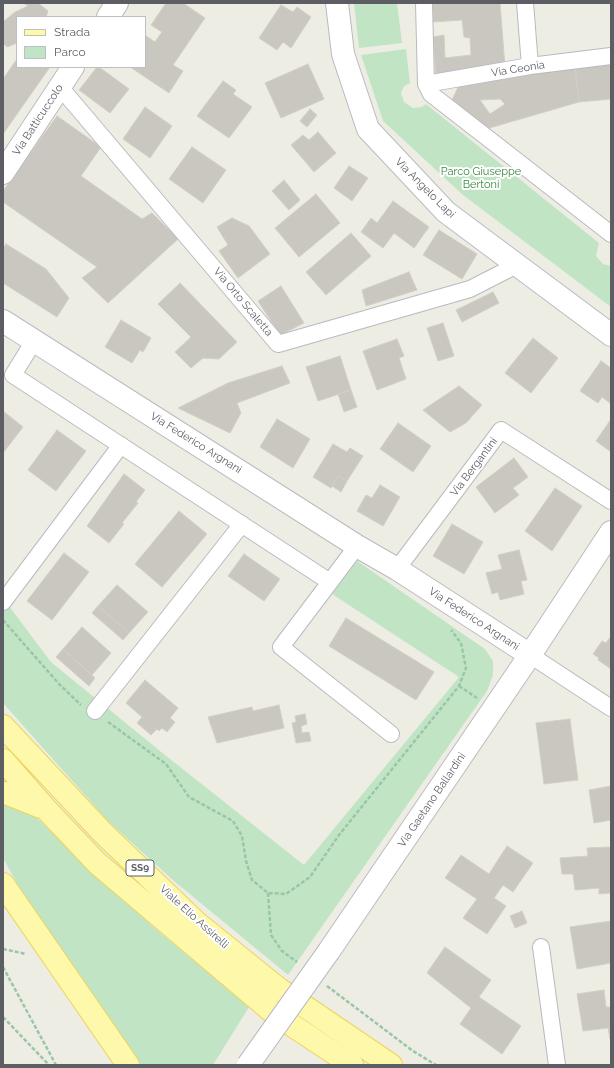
<!DOCTYPE html>
<html>
<head>
<meta charset="utf-8">
<style>
  body { margin:0 }
  #map { position:relative; width:614px; height:1068px; overflow:hidden; background:#eeede4; font-family:Raleway,sans-serif }
  canvas { display:block }
  .frame { position:absolute; inset:0; border:4px solid #5c5e64; pointer-events:none }
  .legend { position:absolute; left:16px; top:16px; width:130px; height:52px; box-sizing:border-box; background:#fff; border:1px solid #bebfc1; margin:0; padding:5px 7px; list-style:none; font-size:12px; color:#5c5e64 }
  .legend li { display:flex; align-items:center; gap:8px; height:20px }
  .legend b { width:20px; border:1px solid #bebfc1 }
</style>
</head>
<body>
<div id="map">
<canvas width="614" height="1068"></canvas>
<div class="frame"></div>
<ul class="legend">
<li><b style="height:5px;background:#fdf8aa"></b>Strada</li>
<li><b style="height:11px;background:#c1e5c4"></b>Parco</li>
</ul>
</div>
<script>
const c = document.querySelector('canvas').getContext('2d');
c.lineJoin = 'round';
function fillPath(path, color) { c.fillStyle = color; c.fill(path, 'evenodd'); }
const shape = rows => new Path2D(rows.map(r => 'M' + r).join(''));
function stroke(path, color, width, dash) { c.strokeStyle = color; c.lineWidth = width; c.lineCap = dash ? 'butt' : 'round'; c.setLineDash(dash || []); c.stroke(path); }
function label(font, color, halo, rows, align = 'center') {
  c.font = font + ' Raleway,sans-serif'; c.lineWidth = 4; c.setLineDash([]); c.textBaseline = 'middle'; c.strokeStyle = halo; c.fillStyle = color; for (const [text, x, y, turn = 0] of rows) {
    c.save(); c.translate(x, y); c.rotate((+turn || 0) * Math.PI / 180); c.textAlign = isNaN(turn) ? turn : align; if (halo) c.strokeText(text, 0, 0); c.fillText(text, 0, 0); c.restore();
  }
}
const green = shape([
  [354,3,397,3,402,43,359,48],
  [406,49,410,83,404,86,401,93,404,102,413,108,422,107,426,104,599,243,596,256,603,264,611,266,611,307,463,195,383,121,361,55],
  [357,561,485,649,493,661,493,675,487,691,288,975,174,881,108,821,3,703,3,598,51,662,165,755,304,865,459,677,332,594],
  [21,803,152,926,249,1007,213,1065,141,1065,37,920,3,858,3,805]
]);
const building = shape([
  [23,3,38,3,48,11,46,17,17,17,17,43,7,47,3,43,3,22,15,12,28,6,23,3],
  [166,3,183,3,205,18,173,65,183,71,169,93,130,67,145,67,145,35,155,42,162,32,151,25,166,3],
  [431,3,500,3,505,67,436,76,433,37,444,35,445,58,471,55,470,38,464,37,462,20,433,22,431,3],
  [281,5,293,12,297,7,311,17,291,48,283,42,277,50,259,38,281,5],
  [17,59,17,67,50,67,3,134,3,79,17,59],
  [308,64,324,99,281,118,265,83,308,64],
  [611,64,611,99,579,102,575,68,611,64],
  [97,67,99,67,129,89,110,113,79,90,97,67],
  [575,68,579,102,486,129,452,100,460,83,575,68],
  [500,99,505,104,490,114,480,100,500,99],
  [223,81,236,90,233,94,252,107,229,138,197,116,223,81],
  [145,107,172,126,150,158,123,139,145,107],
  [310,109,317,115,307,127,300,121,310,109],
  [57,116,101,147,81,176,142,219,152,213,178,239,108,303,82,278,97,267,3,202,3,191,57,116],
  [318,132,336,153,314,172,291,145,303,135,309,140,318,132],
  [192,147,226,170,203,203,169,179,192,147],
  [349,166,368,178,352,201,334,188,349,166],
  [284,180,300,200,289,210,272,191,284,180],
  [316,194,340,223,299,257,275,228,316,194],
  [393,201,429,227,414,248,394,233,383,248,361,232,371,218,377,223,393,201],
  [232,218,249,226,270,254,238,278,219,251,228,245,217,227,232,218],
  [439,230,477,254,462,279,423,255,439,230],
  [351,233,371,256,326,295,306,272,351,233],
  [6,244,46,269,69,298,57,317,3,283,3,248,6,244],
  [409,272,417,290,366,306,362,290,409,272],
  [180,283,237,342,219,359,203,358,191,368,175,352,191,337,158,304,180,283],
  [281,286,304,323,280,335,258,301,281,286],
  [493,292,499,303,462,322,456,310,493,292],
  [121,320,151,338,143,352,140,350,132,363,105,347,121,320],
  [443,323,454,356,438,361,427,328,443,323],
  [533,338,558,358,531,393,505,373,533,338],
  [397,339,404,356,399,358,406,379,377,390,363,351,397,339],
  [340,356,351,390,318,401,306,367,340,356],
  [601,361,611,368,611,404,602,397,598,403,580,391,601,361],
  [282,366,290,383,237,403,241,413,230,433,178,408,228,383,282,366],
  [459,386,482,405,466,423,450,432,423,410,459,386],
  [351,390,357,407,344,412,338,394,351,390],
  [3,411,23,427,3,453,3,411],
  [277,419,310,439,293,468,260,447,277,419],
  [611,419,611,452,596,441,611,419],
  [398,423,431,446,413,472,380,449,398,423],
  [57,430,86,451,56,491,28,470,57,430],
  [333,444,347,452,350,448,363,456,347,481,338,476,331,488,313,477,333,444],
  [514,458,528,477,513,488,519,495,495,513,476,487,514,458],
  [124,474,145,490,136,502,138,503,122,523,124,524,109,543,87,526,124,474],
  [338,476,347,481,341,492,332,486,338,476],
  [380,485,400,497,383,526,357,511,366,495,372,498,380,485],
  [555,488,582,506,552,551,525,531,555,488],
  [179,511,207,534,162,587,135,564,179,511],
  [452,524,483,542,464,574,433,556,452,524],
  [519,550,527,580,521,581,524,594,500,600,498,592,492,594,486,573,502,569,498,555,519,550],
  [64,553,89,572,52,620,27,601,64,553],
  [244,554,280,579,264,601,228,576,244,554],
  [117,585,148,612,129,633,98,606,117,585],
  [98,606,129,633,123,640,92,613,98,606],
  [346,618,434,672,416,700,329,646,346,618],
  [82,627,111,653,92,675,63,649,82,627],
  [611,636,611,669,598,660,599,658,593,654,602,641,606,643,611,636],
  [63,649,95,678,89,686,56,657,63,649],
  [145,680,178,708,170,718,175,722,167,732,162,728,159,731,157,729,151,735,137,723,142,717,126,703,145,680],
  [279,705,284,728,217,743,208,717,252,707,253,711,279,705],
  [305,714,307,724,301,726,302,733,309,732,311,741,296,743,292,723,296,722,295,716,305,714],
  [570,719,578,780,544,784,536,723,570,719],
  [611,786,611,820,594,823,589,790,611,786],
  [507,846,533,863,513,892,503,885,494,898,506,906,487,934,463,918,477,899,445,878,461,855,489,874,507,846],
  [611,847,611,893,599,894,599,888,575,890,573,874,562,874,560,858,588,856,587,848,611,847],
  [522,911,527,923,515,928,510,916,522,911],
  [611,921,611,963,577,969,570,927,611,921],
  [445,947,491,980,479,997,521,1026,502,1054,460,1024,471,1008,427,973,445,947],
  [604,990,606,1007,611,1007,610,1039,608,1028,583,1031,577,994,604,990]
]);
const path = shape([
  [3,620,59,684,81,705],
  [459,686,477,698],
  [108,722,166,764,189,797,233,821,242,836,246,861,252,880,268,893,286,894,310,877,339,835,459,686,466,668,461,643,451,630],
  [268,893,271,935,282,951,297,962],
  [3,949,26,954],
  [3,967,56,1065],
  [327,986,413,1051,436,1065],
  [3,1017,49,1065]
]);
const street = shape([
  [424,3,426,84,431,94,611,234],
  [525,3,530,66],
  [426,84,530,66,611,56],
  [60,87,278,344,470,289,517,265],
  [34,341,13,375,330,582,357,546],
  [397,569,501,430,611,501],
  [330,582,281,647,391,734],
  [3,602,121,445],
  [530,655,611,708],
  [95,711,242,524],
  [541,947,557,1065]
]);
const secondary = shape([
  [337,3,343,54,368,129,446,212,611,335],
  [108,17,117,3],
  [3,173,73,67],
  [3,321,357,546,397,569,530,655],
  [329,951,530,655,611,532]
]);
const primary = shape([
  [3,726,103,833,196,922,279,989,391,1065],
  [3,760,45,808,97,863,275,1014,352,1065],
  [3,793,6,793,41,807],
  [3,884,128,1065]
]);
const secondaryBridge = shape([
  [248,1065,329,951]
]);
const shields = [
  [140,868,28]
];
const shieldNames = [
  ["SS9",140,868]
];
const streetNames = [
  ["Via Ceonia",518,69,-9],
  ["Via Batticuccolo",38,120,-57],
  ["Via Angelo Lapi",425,188,45],
  ["Via Orto Scaletta",243,302,50],
  ["Via Federico Argnani",196,443,32],
  ["Via Bergantini",474,467,-53],
  ["Via Federico Argnani",474,619,33],
  ["Via Gaetano Ballardini",432,800,-56],
  ["Viale Elio Assirelli",194,917,42]
];
const parkNames = [
  ["Parco Giuseppe",481,172],
  ["Bertoni",481,185]
];
fillPath(green, '#c1e5c4');
fillPath(building, '#cac7c1');
stroke(building, '#d2cfc2', 1);
stroke(street, '#b9babf', 18);
stroke(secondary, '#b9bbc1', 24);
stroke(primary, '#edd45d', 24);
stroke(path, '#9ac5ab', 2.5, [4, 2]);
stroke(street, '#fff', 16);
stroke(secondary, '#fff', 22);
stroke(primary, '#fdf8aa', 22);
stroke(secondaryBridge, '#b9bbc1', 24, []);
stroke(secondaryBridge, '#fff', 22);
for (const [x, y, w] of shields) { const box = new Path2D(); box.roundRect(x - w / 2, y - 8, w, 16, 3); c.fillStyle = '#fff'; c.fill(box); stroke(box, '#5c5e64', 1); }
label('bold 10px', '#5c5e64', null, shieldNames);
label('11px', '#5c5e64', '#fff', streetNames);
label('11px', '#388644', '#fff', parkNames);
</script>
</body>
</html>
